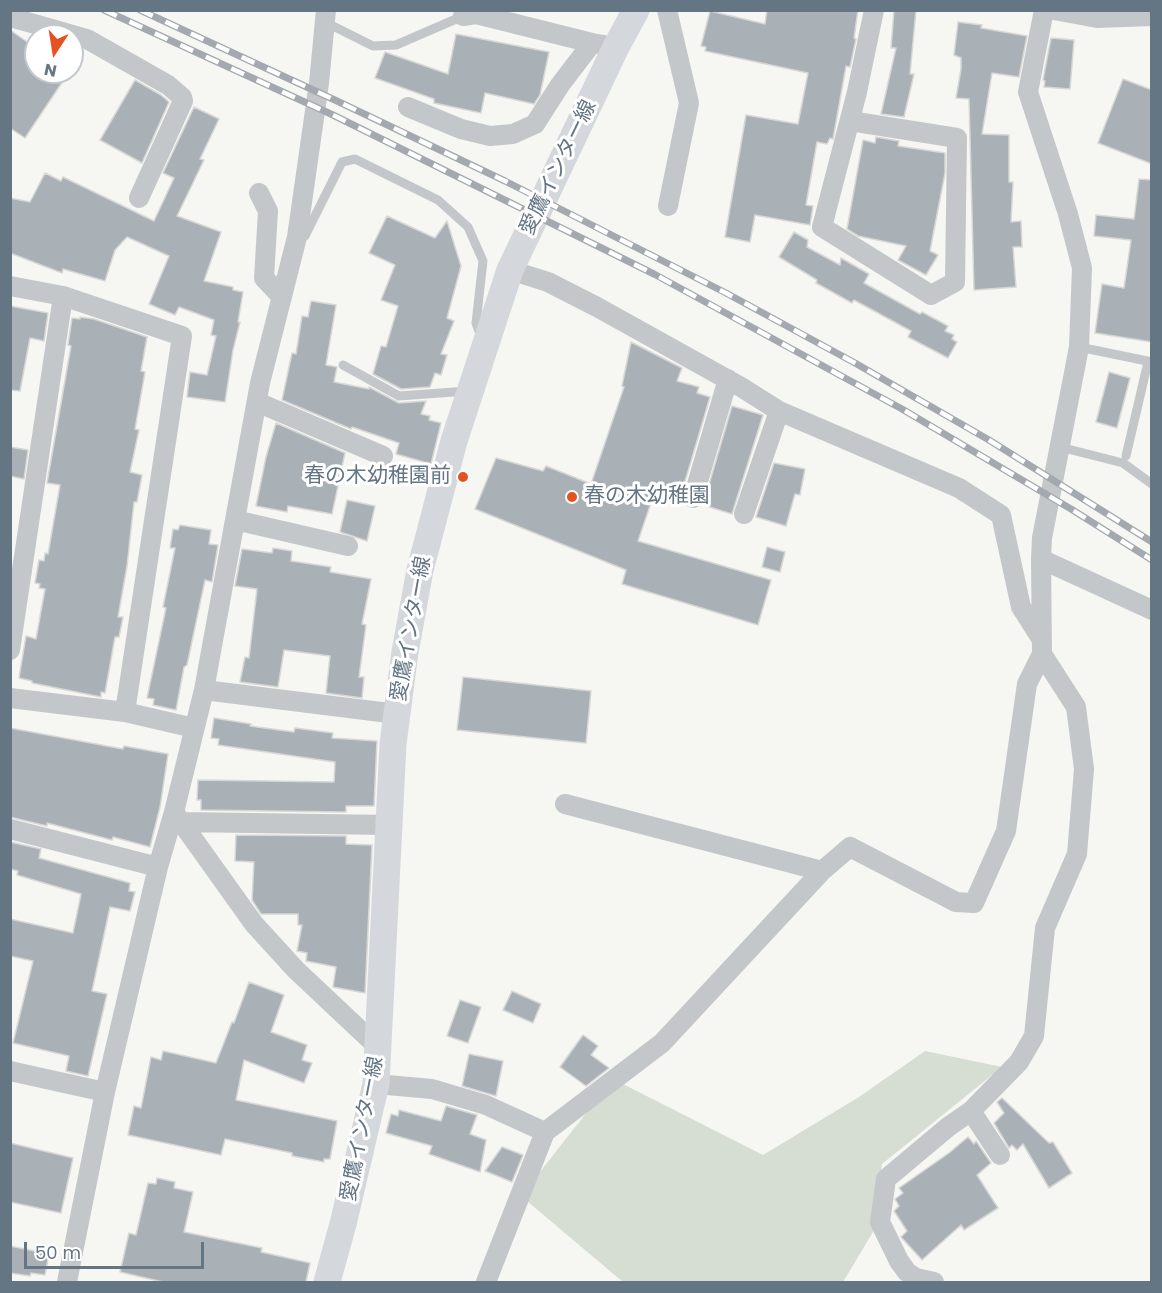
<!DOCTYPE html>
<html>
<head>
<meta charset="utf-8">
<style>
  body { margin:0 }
  #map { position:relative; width:1162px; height:1293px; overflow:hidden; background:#f6f6f2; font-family:Poppins,sans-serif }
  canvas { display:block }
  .frame { position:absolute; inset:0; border:12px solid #647584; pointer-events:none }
  .north { position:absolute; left:24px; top:24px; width:60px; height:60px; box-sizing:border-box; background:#fff; border:2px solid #c1c8ce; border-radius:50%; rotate:192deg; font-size:16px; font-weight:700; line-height:24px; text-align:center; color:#647584 }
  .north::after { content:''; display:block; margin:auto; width:21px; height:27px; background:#e75021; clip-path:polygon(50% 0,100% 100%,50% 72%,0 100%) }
  .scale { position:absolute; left:24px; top:1242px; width:180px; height:27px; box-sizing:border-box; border:3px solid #647584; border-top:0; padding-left:8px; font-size:18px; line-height:21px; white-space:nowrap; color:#647584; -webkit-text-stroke:4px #fff; paint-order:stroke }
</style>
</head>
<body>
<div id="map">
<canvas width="1162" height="1293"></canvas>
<div class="frame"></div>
<div class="north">N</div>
<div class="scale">50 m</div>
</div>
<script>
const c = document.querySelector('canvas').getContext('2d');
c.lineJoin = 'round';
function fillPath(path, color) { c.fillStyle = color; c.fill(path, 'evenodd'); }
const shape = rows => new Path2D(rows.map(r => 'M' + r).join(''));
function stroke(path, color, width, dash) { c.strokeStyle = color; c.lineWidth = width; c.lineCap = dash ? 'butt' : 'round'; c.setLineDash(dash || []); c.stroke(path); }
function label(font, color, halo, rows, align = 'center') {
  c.font = font + ' Poppins,"Noto Sans JP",sans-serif'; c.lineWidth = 6; c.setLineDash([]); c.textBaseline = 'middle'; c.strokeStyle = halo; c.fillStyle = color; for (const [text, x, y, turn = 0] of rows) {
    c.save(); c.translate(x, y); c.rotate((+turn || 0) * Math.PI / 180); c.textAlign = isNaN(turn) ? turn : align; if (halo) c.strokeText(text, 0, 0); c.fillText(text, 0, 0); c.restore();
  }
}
const green = shape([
  [925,1051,1002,1067,882,1164,873,1232,843,1282,623,1282,521,1196,613,1079,763,1155,859,1097]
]);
const building = shape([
  [767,10,858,10,854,38,856,39,850,67,846,66,833,139,830,138,827,144,817,142,806,205,813,206,810,225,755,215,750,242,725,237,746,115,798,124,808,73,705,51,706,47,701,46,710,11,765,24,767,10],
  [894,10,916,10,910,74,914,74,904,117,881,114,896,48,891,48,894,10],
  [958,22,982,25,981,28,1027,36,1019,77,992,73,982,134,1009,135,1009,182,1013,182,1011,222,1021,221,1022,247,1013,247,1016,287,974,290,969,99,956,98,961,69,961,58,954,55,958,22],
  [10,30,36,48,36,72,69,72,25,138,10,128,10,30],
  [456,34,549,52,540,95,534,104,485,93,481,113,434,103,434,99,375,78,385,52,448,74,456,34],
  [1051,38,1074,40,1070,89,1044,87,1045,81,1043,80,1051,38],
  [1123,79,1152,90,1152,164,1098,143,1123,79],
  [135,80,161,95,169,102,142,163,100,140,135,80],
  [194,107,219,119,200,159,204,160,177,216,221,232,204,281,233,287,233,290,243,292,238,322,240,322,233,350,225,402,187,397,190,372,207,375,216,336,211,335,214,320,179,307,175,315,149,304,169,256,127,237,115,250,105,281,63,269,62,273,10,253,10,198,30,202,45,173,61,181,63,177,154,221,174,178,163,173,194,107],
  [876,137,899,141,898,146,945,153,945,173,930,251,938,255,926,275,898,260,906,246,858,236,847,229,863,140,875,143,876,137],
  [1139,179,1152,180,1152,342,1095,333,1102,284,1124,288,1131,240,1094,236,1096,215,1134,219,1139,179],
  [387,216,435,238,447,221,461,266,447,318,454,321,441,354,447,355,441,375,435,373,430,387,401,389,373,374,381,346,386,347,398,306,381,300,395,265,369,253,387,216],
  [794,232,808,240,807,247,840,265,841,258,869,274,864,283,920,314,922,312,948,326,945,331,954,335,952,339,957,342,948,358,908,337,911,331,854,300,852,303,816,283,817,280,779,257,794,232],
  [311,301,336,305,326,365,337,367,334,382,369,389,369,387,399,403,426,401,421,414,430,416,429,420,441,423,431,464,396,454,399,443,352,427,351,429,282,400,292,353,296,354,302,316,308,317,311,301],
  [10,306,48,313,44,341,30,338,20,391,10,390,10,306],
  [80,317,94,319,147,337,141,371,145,372,135,429,139,430,130,472,142,475,137,502,134,502,127,566,118,617,123,617,119,637,115,637,105,693,101,692,101,697,32,683,32,681,19,678,26,636,36,639,45,589,39,588,40,584,35,583,39,560,44,561,45,553,48,554,60,485,47,483,71,346,68,345,72,318,80,319,80,317],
  [631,342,682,368,677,381,699,387,697,393,710,397,681,495,682,502,654,494,638,541,771,580,758,625,622,584,626,570,475,509,496,458,543,471,546,466,591,484,624,387,622,386,631,342],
  [1109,372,1130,378,1117,428,1096,422,1109,372],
  [732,406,763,415,732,514,703,505,732,406],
  [276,423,345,453,332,514,288,506,287,512,256,506,266,457,276,423],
  [10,447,28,450,24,479,10,476,10,447],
  [774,463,805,469,800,495,795,494,786,526,756,517,774,463],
  [347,500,375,506,367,541,340,532,347,500],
  [180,525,211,530,209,544,218,545,212,582,205,580,187,665,184,667,176,710,153,705,154,699,147,698,166,608,163,607,175,548,170,548,173,529,178,530,180,525],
  [767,547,785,552,780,572,762,567,767,547],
  [273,548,292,551,291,561,331,567,330,572,371,579,362,624,366,625,359,677,364,677,362,698,326,693,330,656,284,650,278,687,240,682,245,657,249,658,257,589,235,586,242,549,272,553,273,548],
  [463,677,591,691,586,743,457,730,463,677],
  [214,718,251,724,250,726,294,732,295,728,333,733,332,738,377,741,374,806,346,806,346,812,201,810,201,800,197,800,198,780,334,782,335,762,218,745,219,739,211,738,214,718],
  [10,728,123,749,124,746,168,754,160,807,150,847,113,837,112,840,47,823,47,826,10,817,10,728],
  [236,835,346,836,346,844,372,845,365,993,333,987,336,967,306,961,307,953,297,951,302,925,298,925,298,914,261,914,252,900,254,862,235,861,236,835],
  [10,842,41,849,39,858,130,883,129,891,135,892,130,911,110,907,92,991,107,994,88,1076,66,1071,69,1056,13,1043,33,961,10,956,10,919,73,933,81,894,17,875,18,871,10,869,10,842],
  [249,982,284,995,271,1032,307,1045,302,1060,312,1063,304,1083,244,1060,236,1100,337,1121,330,1159,324,1159,324,1162,292,1156,292,1153,225,1139,221,1155,128,1135,134,1106,141,1108,151,1057,161,1060,163,1051,216,1063,232,1022,234,1023,249,982],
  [512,991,541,1004,533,1023,503,1010,512,991],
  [460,1000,481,1007,468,1043,447,1036,460,1000],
  [583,1035,598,1046,591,1055,609,1068,586,1086,560,1067,583,1035],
  [469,1054,503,1061,496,1096,462,1086,469,1054],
  [1002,1098,1049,1143,1053,1142,1072,1173,1049,1188,1023,1144,1017,1150,1012,1145,1009,1148,994,1123,1004,1113,997,1102,1002,1098],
  [446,1106,477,1115,470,1134,486,1140,480,1172,429,1154,432,1146,386,1133,391,1114,398,1116,399,1110,441,1121,446,1106],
  [968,1137,974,1144,976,1141,991,1163,977,1175,998,1208,964,1230,961,1225,922,1260,901,1237,907,1231,894,1211,899,1206,895,1199,903,1193,899,1188,949,1153,968,1137],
  [10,1143,73,1158,61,1213,10,1202,10,1143],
  [502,1147,523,1155,512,1182,485,1171,502,1147],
  [157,1178,175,1182,174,1188,193,1192,184,1232,262,1248,261,1252,310,1263,306,1282,163,1282,120,1272,129,1233,136,1235,148,1183,156,1184,157,1178],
  [10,1246,49,1254,45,1275,31,1273,30,1276,10,1273,10,1246]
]);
const lane = shape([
  [325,22,373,46,396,45,463,16],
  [302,237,305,236,342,162,355,159,438,200,468,227,483,261,476,323,481,337],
  [1079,347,1152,362],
  [343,365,399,396,468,391],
  [1060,447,1123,463,1152,484],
  [1126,456,1148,362]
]);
const street = shape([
  [667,10,689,103,668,206],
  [1054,10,1097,18,1152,16],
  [463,16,476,14,592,43],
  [10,17,87,39,168,85,182,97,183,101,139,198],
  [408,107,461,129,490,136,513,134,535,124,560,85,592,43,616,47],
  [850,121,957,138,955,282,931,295,822,227,857,92,874,10],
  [259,193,268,211,264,278,282,297],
  [510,270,548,282,597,307,741,387,779,411,959,488,1001,515,1021,607,1042,640],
  [10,286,63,296,182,336,125,712],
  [257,402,383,456],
  [693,498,728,379],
  [744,514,779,411],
  [235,520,348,546],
  [1041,559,1152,610],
  [10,650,63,296],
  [204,690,397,714],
  [10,698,125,712,194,728],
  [565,804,822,871],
  [174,812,254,924,296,970,379,1048],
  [182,822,388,825],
  [10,829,158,867],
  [10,1071,105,1092],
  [376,1084,432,1089,486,1105,545,1132],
  [971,1111,1000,1155],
  [67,1282,105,1092,158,867,174,812,204,690,260,383,297,237,319,83,326,10],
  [486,1282,545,1132,662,1043,822,871,850,847,956,902,974,903,1006,831,1027,684,1042,654],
  [934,1282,916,1278,907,1272,899,1261,880,1222,886,1179,948,1127,971,1111,1019,1062,1034,1036,1045,928,1077,854,1084,769,1076,707,1042,654,1041,559,1042,538,1079,347,1082,268,1068,214,1028,92,1044,10]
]);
const secondary = shape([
  [327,1282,343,1224,376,1084,393,744,405,652,420,570,454,441,510,270,616,47,636,10]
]);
const rail = shape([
  [104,10,333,115,654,274,902,409,1071,509,1152,560],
  [140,10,337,101,505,181,726,293,855,363,989,440,1152,542]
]);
const markers = [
  [463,477,6,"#e75021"],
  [572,497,6,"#e75021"]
];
const streetNames = [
  ["愛鷹インター線",559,168,-64],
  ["愛鷹インター線",412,629,-80],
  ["愛鷹インター線",363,1129,-79]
];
const poiNames = [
  ["春の木幼稚園前",451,477],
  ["春の木幼稚園",584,497,"left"]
];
fillPath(green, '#d6ddd3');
fillPath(building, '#a9b1b6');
stroke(building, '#d7d7d5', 1.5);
stroke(lane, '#c3c7ca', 9);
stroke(street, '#c3c7ca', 20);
stroke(secondary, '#d4d8dc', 27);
stroke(rail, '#a3a9af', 7);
stroke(rail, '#fff', 4.5, [14]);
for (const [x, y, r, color] of markers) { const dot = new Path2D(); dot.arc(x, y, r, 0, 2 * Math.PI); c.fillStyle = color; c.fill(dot); stroke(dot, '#fff', 2); }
label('21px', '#647584', '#fff', streetNames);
label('21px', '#647584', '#fff', poiNames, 'right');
</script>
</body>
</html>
